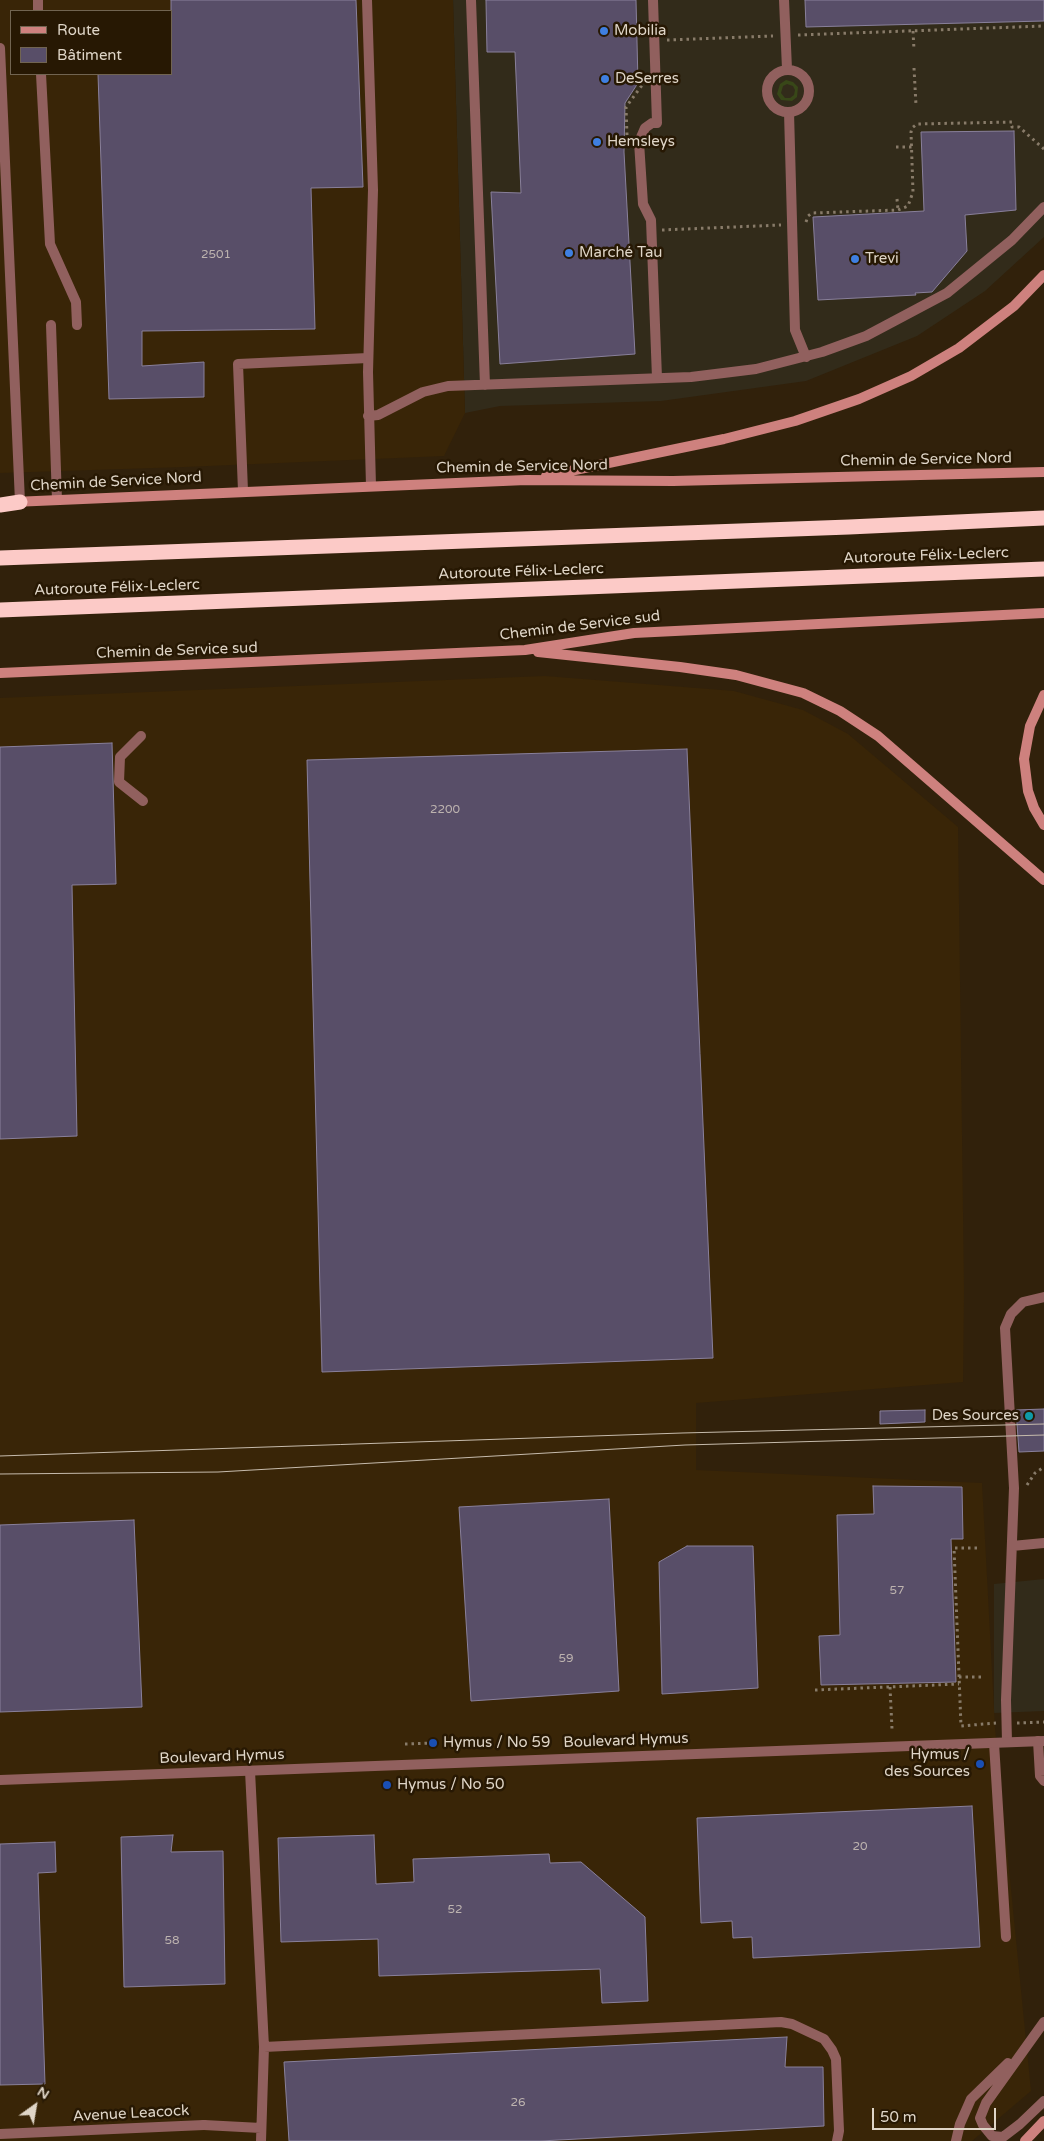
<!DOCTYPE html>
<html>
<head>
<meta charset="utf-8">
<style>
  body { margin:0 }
  #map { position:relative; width:1044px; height:2141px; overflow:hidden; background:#31210b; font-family:"Varela Round",sans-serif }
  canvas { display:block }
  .legend { position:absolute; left:10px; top:10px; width:162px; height:65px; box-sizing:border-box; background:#271803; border:1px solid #716451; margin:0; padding:6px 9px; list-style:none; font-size:15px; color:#dfd5c7 }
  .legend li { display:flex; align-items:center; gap:10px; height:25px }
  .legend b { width:25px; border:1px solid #716451 }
  .north { position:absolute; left:10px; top:2081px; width:50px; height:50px; -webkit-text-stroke:4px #271803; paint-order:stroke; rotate:32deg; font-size:14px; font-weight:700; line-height:20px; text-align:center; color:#dfd5c7 }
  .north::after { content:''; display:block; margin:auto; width:18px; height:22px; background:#dfd5c7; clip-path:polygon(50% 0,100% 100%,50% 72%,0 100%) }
  .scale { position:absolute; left:872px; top:2108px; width:124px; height:22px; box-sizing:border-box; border:2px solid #dfd5c7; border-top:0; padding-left:6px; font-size:15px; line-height:18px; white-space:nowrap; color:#dfd5c7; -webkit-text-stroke:4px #271803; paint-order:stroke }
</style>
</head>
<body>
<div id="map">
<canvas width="1044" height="2141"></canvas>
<ul class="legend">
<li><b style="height:6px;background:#ce817e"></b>Route</li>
<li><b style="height:14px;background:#584e68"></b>Bâtiment</li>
</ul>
<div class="north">N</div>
<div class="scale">50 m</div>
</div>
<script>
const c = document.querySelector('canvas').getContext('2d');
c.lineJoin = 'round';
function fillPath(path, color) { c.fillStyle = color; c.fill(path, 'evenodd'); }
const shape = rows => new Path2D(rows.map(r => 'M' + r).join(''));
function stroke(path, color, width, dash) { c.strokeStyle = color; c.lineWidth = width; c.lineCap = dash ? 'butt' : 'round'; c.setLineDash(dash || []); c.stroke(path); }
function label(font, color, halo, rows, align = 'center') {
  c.font = font + ' "Varela Round",sans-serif'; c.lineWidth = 5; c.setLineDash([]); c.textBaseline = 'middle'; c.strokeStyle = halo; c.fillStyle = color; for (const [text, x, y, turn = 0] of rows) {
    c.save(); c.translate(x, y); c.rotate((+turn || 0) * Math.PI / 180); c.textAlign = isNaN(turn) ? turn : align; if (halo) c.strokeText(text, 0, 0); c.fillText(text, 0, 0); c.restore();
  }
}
const commercial = shape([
  [453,0,1044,0,1044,237,985,291,917,336,806,381,661,401,500,406,465,413],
  [1044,1579,1044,1711,994,1713,994,1584]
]);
const built = shape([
  [0,0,453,0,465,413,444,456,184,467,0,473],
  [11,11,171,11,171,74,11,74],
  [545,676,734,691,803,710,848,734,958,827,964,1290,963,1382,696,1403,696,1470,982,1483,995,1728,1031,2091,972,2141,0,2141,0,698]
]);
const green = shape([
  [786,80,793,82,798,87,797,97,792,101,781,100,777,94,780,84],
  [787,84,793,86,795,90,794,95,790,98,785,98,781,93,783,86]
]);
const building = shape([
  [171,0,356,0,363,187,311,188,315,329,142,331,142,366,204,362,204,397,109,399,98,74,171,74,171,0],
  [486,0,636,0,638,83,625,103,624,152,635,354,500,364,491,192,521,193,515,52,487,52,486,0],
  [805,0,1044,0,1044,21,806,27,805,0],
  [1014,131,1016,210,965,215,967,251,932,292,915,293,916,295,818,300,813,217,924,211,921,132,1014,131],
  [112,743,116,884,72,885,77,1136,0,1139,0,747,112,743],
  [687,749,713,1358,322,1372,307,760,687,749],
  [1044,1409,1044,1451,1019,1452,1016,1410,1044,1409],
  [925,1410,925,1422,880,1424,880,1411,925,1410],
  [873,1486,962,1487,963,1539,951,1539,956,1682,821,1685,819,1636,840,1635,837,1515,874,1514,873,1486],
  [609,1499,619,1691,471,1701,459,1507,609,1499],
  [134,1520,142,1707,0,1712,0,1525,134,1520],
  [687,1546,753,1546,758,1688,662,1694,659,1562,687,1546],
  [972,1806,980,1947,753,1958,752,1937,733,1938,732,1921,701,1923,697,1818,972,1806],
  [173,1835,171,1852,223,1851,225,1984,124,1987,121,1837,173,1835],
  [374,1835,376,1884,414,1882,413,1859,549,1854,550,1863,581,1862,645,1917,648,2001,602,2003,600,1969,379,1976,378,1939,281,1942,278,1838,374,1835],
  [55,1842,56,1872,38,1873,45,2084,0,2085,0,1844,55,1842],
  [787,2037,785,2067,823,2067,824,2126,540,2141,289,2141,284,2062,787,2037]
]);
const path = shape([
  [913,31,914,50],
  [798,35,1044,26],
  [667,40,773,36],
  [914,68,916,105],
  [627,135,626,107,643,84],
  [896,147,912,147],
  [897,199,898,210],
  [806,222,808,216,812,213,898,210,908,206,913,192,911,132,912,128,917,124,1012,122,1012,127,1019,127,1044,149],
  [662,230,781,225],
  [1027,1485,1035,1473,1044,1467],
  [977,1548,954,1548,961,1726,996,1723],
  [959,1677,983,1677],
  [890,1687,892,1729],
  [815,1690,959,1684],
  [1017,1723,1044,1722],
  [405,1744,433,1743]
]);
const service = shape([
  [38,0,38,11],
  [367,0,373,190,368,372,371,486],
  [471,0,485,385],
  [653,0,657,123,652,123,645,128,639,142,643,204,651,220,657,378],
  [0,48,20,502],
  [41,74,50,244,76,302,77,325],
  [789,112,795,330,806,357],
  [51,325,57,500],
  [368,416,378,415,423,392,448,386,691,377,756,369,822,352,866,336,947,293,1012,240,1044,207],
  [243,491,238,364,368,358],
  [141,736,120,757,119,782,143,801],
  [1012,1546,1044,1543],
  [1038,1741,1040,1776,1044,1781],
  [1007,1742,1006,1700,1014,1488,1005,1328,1011,1314,1023,1302,1044,1297],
  [994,1743,1006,1937],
  [250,1771,264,2047,261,2141],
  [1044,2022,986,2103,980,2118,983,2125,992,2136,1003,2137,1020,2124,1044,2101],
  [264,2047,781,2022,792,2024,824,2039,832,2050,836,2059,839,2131,837,2141],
  [204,2125,261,2128],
  [956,2141,960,2124,971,2099,1008,2063]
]);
const minor = shape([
  [784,0,787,69],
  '767 91a21 21 0 1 1 42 0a21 21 0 1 1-42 0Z',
  [0,2134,204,2125]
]);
const tertiary = shape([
  [0,1780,1044,1741]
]);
const secondary = shape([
  [546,476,724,439,795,421,859,399,911,376,959,348,1014,306,1044,275],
  [13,502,526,480,673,481,1044,472],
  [538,652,680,667,736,675,803,693,840,711,878,736,1044,880],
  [0,673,525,650,634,633,1044,613],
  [1044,695,1030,726,1024,759,1028,791,1034,808,1044,825],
  [1025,2141,1044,2121]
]);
const motorway = shape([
  [0,505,20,502],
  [0,558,849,527,1044,518],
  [0,610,1044,569]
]);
const tram = shape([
  [0,1456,682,1433,1044,1424],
  [0,1474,218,1472,685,1445,1044,1435]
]);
const markers = [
  [604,31,5,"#3f7fe0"],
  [605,79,5,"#3f7fe0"],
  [597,142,5,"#3f7fe0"],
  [569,253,5,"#3f7fe0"],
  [855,259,5,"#3f7fe0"],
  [1029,1416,5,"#0f9aa8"],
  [433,1743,5,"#1a4fb4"],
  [980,1764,5,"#1a4fb4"],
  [387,1785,5,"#1a4fb4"]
];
const numberNames = [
  ["2501",216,255],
  ["2200",445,810],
  ["57",897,1591],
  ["59",566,1659],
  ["20",860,1847],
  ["52",455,1910],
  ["58",172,1941],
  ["26",518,2103]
];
const poiNames = [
  ["Mobilia",614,31],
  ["DeSerres",615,79],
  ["Hemsleys",607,142],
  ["Marché Tau",579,253],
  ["Trevi",865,259],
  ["Des Sources",1019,1416,"right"],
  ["Hymus / No 59",443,1743],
  ["Hymus /",970,1755,"right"],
  ["des Sources",970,1772,"right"],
  ["Hymus / No 50",397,1785]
];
const streetNames = [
  ["Chemin de Service Nord",926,460,-1],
  ["Chemin de Service Nord",522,467,-1],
  ["Chemin de Service Nord",116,482,-3],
  ["Autoroute Félix-Leclerc",926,556,-2],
  ["Autoroute Félix-Leclerc",521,572,-2],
  ["Autoroute Félix-Leclerc",117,588,-2],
  ["Chemin de Service sud",580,626,-7],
  ["Chemin de Service sud",177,651,-2],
  ["Boulevard Hymus",626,1741,-2],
  ["Boulevard Hymus",222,1757,-2],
  ["Avenue Leacock",131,2114,-3]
];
fillPath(commercial, '#322b1a');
fillPath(built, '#392507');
fillPath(green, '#384718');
fillPath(building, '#584e68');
stroke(building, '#89809b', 1);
stroke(path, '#887b69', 3, [2.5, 4]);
stroke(service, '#91605e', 10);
stroke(minor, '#91605e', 10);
stroke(tertiary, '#91605e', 10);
stroke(secondary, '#ce817e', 10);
stroke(motorway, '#fccac7', 15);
stroke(tram, '#c6bbac', 1);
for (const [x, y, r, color] of markers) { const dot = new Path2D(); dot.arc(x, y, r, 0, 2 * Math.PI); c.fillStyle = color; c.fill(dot); stroke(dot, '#271803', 2); }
label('12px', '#bdb3af', null, numberNames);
label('15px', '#dfd5c7', '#271803', poiNames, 'left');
label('15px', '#dfd5c7', '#271803', streetNames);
</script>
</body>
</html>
